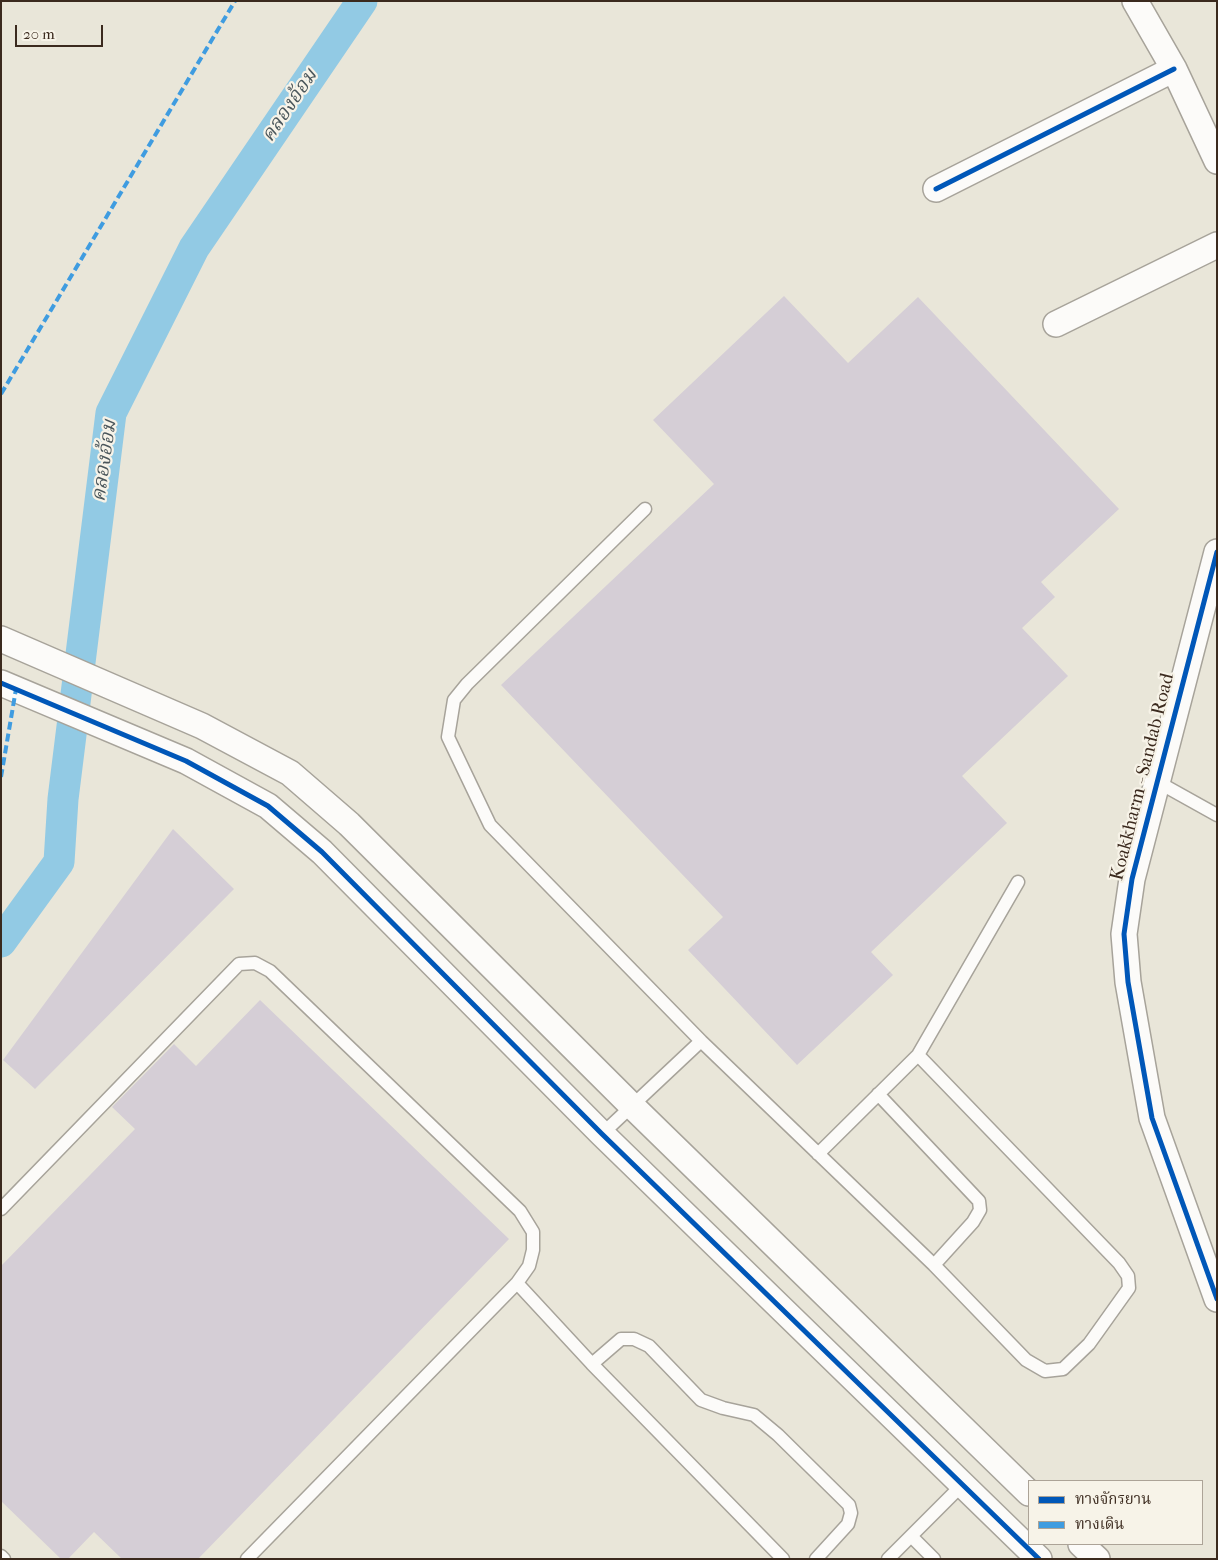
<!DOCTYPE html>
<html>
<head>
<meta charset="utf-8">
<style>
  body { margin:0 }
  #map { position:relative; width:1218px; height:1560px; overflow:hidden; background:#e9e6d9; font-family:"IM FELL French Canon","Noto Serif Thai",serif }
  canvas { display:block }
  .frame { position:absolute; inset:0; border:2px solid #3b2a1e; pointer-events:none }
  .legend { position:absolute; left:1028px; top:1480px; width:175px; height:65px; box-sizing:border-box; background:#f7f3e8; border:1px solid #aca397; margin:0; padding:6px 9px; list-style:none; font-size:15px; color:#3b2a1e }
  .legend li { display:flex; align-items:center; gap:10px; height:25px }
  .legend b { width:25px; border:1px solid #aca397 }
  .scale { position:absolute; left:15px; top:25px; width:88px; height:22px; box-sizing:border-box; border:2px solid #3b2a1e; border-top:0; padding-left:6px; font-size:15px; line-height:18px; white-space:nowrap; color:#3b2a1e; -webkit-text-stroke:4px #f7f3e8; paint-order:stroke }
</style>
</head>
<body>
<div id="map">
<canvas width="1218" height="1560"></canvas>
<div class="frame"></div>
<ul class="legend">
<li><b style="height:6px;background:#0057b8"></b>ทางจักรยาน</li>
<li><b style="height:6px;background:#3f9ce0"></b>ทางเดิน</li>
</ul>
<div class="scale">20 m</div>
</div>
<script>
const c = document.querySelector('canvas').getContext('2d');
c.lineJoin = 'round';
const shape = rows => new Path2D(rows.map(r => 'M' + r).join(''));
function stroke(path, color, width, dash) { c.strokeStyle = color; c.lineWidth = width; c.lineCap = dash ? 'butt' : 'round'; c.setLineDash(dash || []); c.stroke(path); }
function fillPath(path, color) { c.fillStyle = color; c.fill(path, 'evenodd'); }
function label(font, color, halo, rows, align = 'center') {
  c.font = font + ' "IM FELL French Canon","Noto Serif Thai",serif'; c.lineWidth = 4.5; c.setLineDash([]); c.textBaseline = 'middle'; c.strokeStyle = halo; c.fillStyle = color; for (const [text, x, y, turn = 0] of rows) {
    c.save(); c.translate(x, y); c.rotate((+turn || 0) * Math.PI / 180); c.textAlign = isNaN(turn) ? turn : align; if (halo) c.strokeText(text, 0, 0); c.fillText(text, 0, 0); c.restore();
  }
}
const canal = shape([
  [1,942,59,862,63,799,111,413,194,248,362,1]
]);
const building = shape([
  [784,296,848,363,918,297,1119,509,1041,582,1055,597,1022,628,1068,676,962,776,1007,823,871,952,893,975,797,1065,688,950,723,917,501,685,714,484,653,420],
  [173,829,234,889,35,1089,3,1060],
  [260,1000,509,1239,198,1559,122,1559,94,1532,68,1559,61,1559,1,1501,1,1266,135,1129,112,1107,174,1044,196,1066]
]);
const lane = shape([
  [1156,781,1217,815],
  [701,1041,934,1265,1026,1360,1045,1371,1063,1369,1089,1344,1129,1288,1128,1276,1119,1263,918,1055,1018,882],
  [878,1094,979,1201,980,1210,973,1222,934,1265],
  [602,1134,701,1041,490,825,448,737,454,700,467,684,645,509],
  [818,1154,918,1055],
  [1,1209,239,964,255,963,270,971,520,1211,533,1232,533,1250,529,1266,517,1283],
  [592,1364,621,1339,634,1339,649,1346,701,1400,723,1408,754,1415,778,1435,849,1505,851,1513,848,1524,816,1559],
  [911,1536,934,1559],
  [1,1556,4,1559],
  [247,1559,517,1283,592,1364,783,1559],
  [888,1559,963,1484]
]);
const street = shape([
  [1135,1,1174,69,1217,161],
  [936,189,1174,69],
  [1056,324,1217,245],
  [1217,552,1132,879,1124,934,1128,982,1152,1118,1217,1299],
  [1,639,202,726,290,773,349,824,631,1105,1029,1493],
  [1,683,186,761,268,806,322,852,602,1134,1039,1559],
  [1081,1544,1097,1559]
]);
const quiet = shape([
  [1,394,235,1],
  [1,777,16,689]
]);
const cycleway = shape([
  [936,189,1174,69],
  [1217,552,1132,879,1124,934,1128,982,1152,1118,1217,1299],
  [1,683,186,761,268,806,322,852,602,1134,1039,1559]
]);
const streetNames = [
  ["Koakkharm - Sandab Road",1143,777,-76]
];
const waterNames = [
  ["คลองอ้อม",290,106,-56],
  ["คลองอ้อม",105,461,-82]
];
stroke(canal, '#92cae4', 31);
fillPath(building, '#d5ced6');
stroke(lane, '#a7a39a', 15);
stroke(street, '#a7a39a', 28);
stroke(lane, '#fcfbf9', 12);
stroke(street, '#fcfbf9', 25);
stroke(quiet, '#3f9ce0', 4, [8, 4]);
stroke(cycleway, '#0057b8', 5);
label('19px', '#3b2a1e', '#f7f3e8', streetNames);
label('italic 20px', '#4a565b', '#f7f3e8', waterNames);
</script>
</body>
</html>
